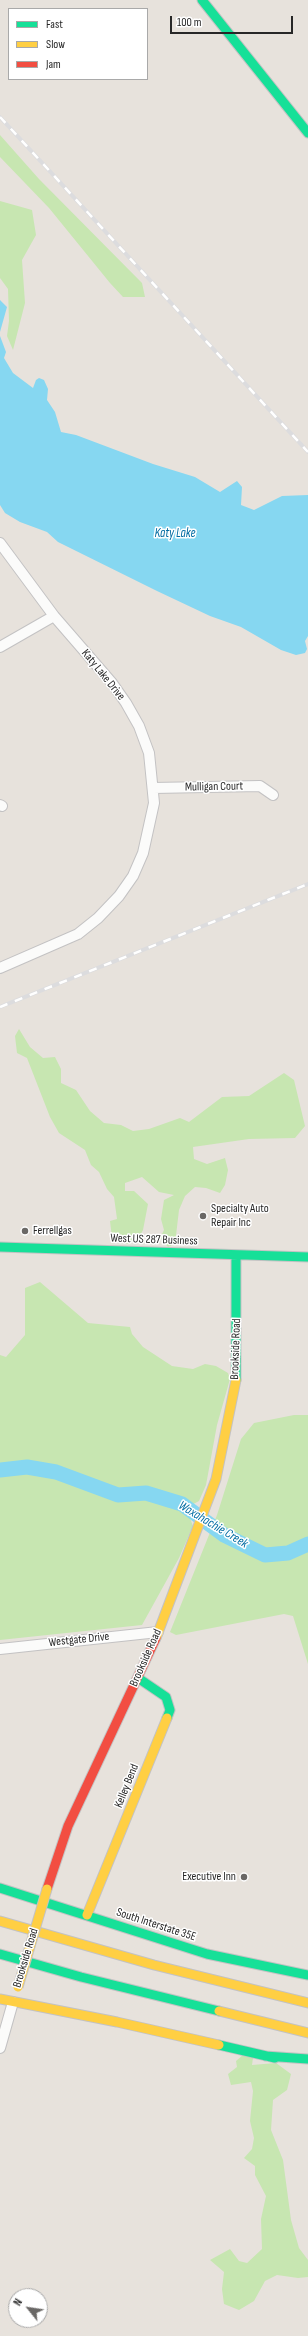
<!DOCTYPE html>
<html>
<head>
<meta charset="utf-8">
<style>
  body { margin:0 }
  #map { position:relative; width:308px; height:2336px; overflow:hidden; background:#e7e2dc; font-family:"Sofia Sans Condensed",sans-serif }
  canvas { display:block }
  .legend { position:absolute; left:8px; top:8px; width:140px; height:72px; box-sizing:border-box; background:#fff; border:1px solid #a9a9a9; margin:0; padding:5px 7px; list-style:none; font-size:12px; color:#272727 }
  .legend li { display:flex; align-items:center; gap:8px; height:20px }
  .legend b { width:20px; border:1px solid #a9a9a9 }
  .north { position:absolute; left:8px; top:2288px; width:40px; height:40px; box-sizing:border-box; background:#fff; border:1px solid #a9a9a9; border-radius:50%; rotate:300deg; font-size:11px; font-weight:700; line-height:16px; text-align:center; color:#272727 }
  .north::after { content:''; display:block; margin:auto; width:14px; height:18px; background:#6a6866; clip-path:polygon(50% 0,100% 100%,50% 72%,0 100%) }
  .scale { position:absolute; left:170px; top:16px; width:123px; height:18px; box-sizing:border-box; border:2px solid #272727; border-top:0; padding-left:5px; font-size:12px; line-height:14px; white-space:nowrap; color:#272727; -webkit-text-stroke:3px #fff; paint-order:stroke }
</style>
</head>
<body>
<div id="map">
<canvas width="308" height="2336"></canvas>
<ul class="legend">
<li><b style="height:5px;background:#16e098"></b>Fast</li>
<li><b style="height:5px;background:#ffcf43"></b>Slow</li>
<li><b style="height:5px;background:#f24e42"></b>Jam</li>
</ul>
<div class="north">N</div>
<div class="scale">100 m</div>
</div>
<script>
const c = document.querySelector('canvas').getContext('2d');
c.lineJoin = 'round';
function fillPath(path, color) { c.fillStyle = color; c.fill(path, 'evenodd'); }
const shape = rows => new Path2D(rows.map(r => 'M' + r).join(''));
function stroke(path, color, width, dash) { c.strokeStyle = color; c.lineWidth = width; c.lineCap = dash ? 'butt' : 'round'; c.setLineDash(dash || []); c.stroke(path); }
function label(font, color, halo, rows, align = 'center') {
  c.font = font + ' "Sofia Sans Condensed",sans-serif'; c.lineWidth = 3; c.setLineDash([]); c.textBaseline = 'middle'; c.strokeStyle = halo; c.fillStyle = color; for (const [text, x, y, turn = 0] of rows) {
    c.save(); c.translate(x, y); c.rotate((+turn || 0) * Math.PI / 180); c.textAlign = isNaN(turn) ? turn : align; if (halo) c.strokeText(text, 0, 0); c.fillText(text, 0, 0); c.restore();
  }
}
const green = shape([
  [0,135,39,179,142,283,145,297,123,297,110,283,49,208,0,157],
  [0,201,32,210,36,235,22,260,25,303,13,350,7,336,9,321,8,289,0,278],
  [19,1029,30,1047,43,1058,55,1057,61,1069,61,1083,76,1090,90,1111,104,1123,121,1125,133,1131,149,1129,180,1118,189,1122,222,1097,249,1096,284,1073,294,1080,305,1126,295,1138,249,1139,193,1147,194,1159,207,1164,225,1158,228,1170,225,1185,220,1193,206,1188,195,1187,185,1196,179,1210,175,1244,168,1247,160,1238,164,1230,161,1219,164,1200,174,1195,159,1192,142,1177,125,1183,125,1191,134,1191,148,1204,143,1230,138,1239,127,1244,112,1238,110,1221,117,1219,114,1197,107,1189,99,1172,91,1165,85,1150,59,1133,50,1117,27,1058,17,1053,15,1036],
  [40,1282,88,1323,130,1327,132,1334,143,1347,172,1366,193,1369,205,1364,216,1366,228,1373,230,1379,217,1425,206,1485,199,1501,186,1508,193,1526,179,1558,142,1625,0,1640,0,1355,6,1357,25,1335,25,1288],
  [294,1415,308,1415,308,1664,293,1616,284,1614,176,1635,170,1632,217,1515,241,1439,254,1423],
  [243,2055,253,2058,252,2065,276,2063,291,2074,287,2090,273,2100,271,2130,283,2160,291,2220,299,2248,308,2260,308,2277,298,2278,277,2275,265,2281,254,2301,239,2310,224,2304,222,2289,224,2272,210,2260,230,2249,239,2261,247,2263,262,2249,261,2219,266,2196,255,2175,255,2166,244,2158,252,2149,254,2138,250,2121,253,2091,251,2082,231,2085,228,2074,237,2067,236,2061]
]);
const water = shape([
  [0,300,7,307,0,332],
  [0,336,6,352,4,358,13,373,33,388,36,380,39,378,44,380,48,389,47,400,55,412,61,432,76,435,153,464,195,477,220,492,237,481,242,487,241,505,254,510,282,496,308,495,308,636,305,641,307,649,305,653,296,655,281,650,241,627,210,616,157,591,58,542,47,532,20,522,5,513,0,505]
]);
const river = shape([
  [0,1470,27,1467,56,1472,118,1495,146,1493,182,1504,224,1535,265,1555,288,1553,308,1544]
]);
const street = shape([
  [0,543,54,616,112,683,126,703,139,726,149,753,154,803,143,853,133,876,119,896,98,918,78,934,0,968],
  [0,647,54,616],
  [153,788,260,786,273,795],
  [0,805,2,806],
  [0,1649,158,1632],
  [0,2048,13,2002]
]);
const fast = shape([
  [202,0,308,133],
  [0,1247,308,1257],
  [236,1380,236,1255],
  [138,1678,166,1697,170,1710,167,1718],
  [0,1888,207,1954,308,1975],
  [0,1954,81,1977,219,2011],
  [219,2045,275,2058],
  [265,2056,308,2059]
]);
const slow = shape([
  [156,1638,216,1479,236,1380],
  [87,1915,167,1718],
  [0,1921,154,1965,308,2003],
  [0,1999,117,2022,219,2045],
  [219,2011,308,2033]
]);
const jam = shape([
  [47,1889,68,1826,156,1638]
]);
const rail = shape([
  [0,117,308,452],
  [0,1007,308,884]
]);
const slowBridge = shape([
  [18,1987,47,1889]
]);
const markers = [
  [203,1216,4,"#6a6866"],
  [25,1231,4,"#6a6866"],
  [244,1877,4,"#6a6866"]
];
const streetNames = [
  ["Katy Lake Drive",103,675,51],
  ["Mulligan Court",214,787,-1],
  ["West US 287 Business",154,1240,2],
  ["Brookside Road",236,1349,-88],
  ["Westgate Drive",79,1640,-6],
  ["Brookside Road",146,1658,-66],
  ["Kelley Bend",127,1786,-68],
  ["South Interstate 35E",156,1925,18],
  ["Brookside Road",26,1958,-73]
];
const poiNames = [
  ["Specialty Auto",211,1209],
  ["Repair Inc",211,1223],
  ["Ferrellgas",33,1231],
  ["Executive Inn",236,1877,"right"]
];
const waterNames = [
  ["Katy Lake",175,534],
  ["Waxahachie Creek",213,1525,31]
];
fillPath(green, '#c7e6b1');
fillPath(water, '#86d7f1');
stroke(river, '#86d7f1', 15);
stroke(street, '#c3c2c3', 12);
stroke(fast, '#c3c2c3', 11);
stroke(slow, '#c3c2c3', 11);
stroke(jam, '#c3c2c3', 11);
stroke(street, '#fbfbfa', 10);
stroke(fast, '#16e098', 9);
stroke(slow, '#ffcf43', 9);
stroke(jam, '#f24e42', 9);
stroke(rail, '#dcdcde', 4);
stroke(rail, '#fff', 2.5, [8]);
stroke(slowBridge, '#c3c2c3', 11, []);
stroke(slowBridge, '#ffcf43', 9);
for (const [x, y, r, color] of markers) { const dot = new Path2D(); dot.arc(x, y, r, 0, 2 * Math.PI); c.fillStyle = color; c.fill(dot); stroke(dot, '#fff', 1.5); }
label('12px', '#272727', '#fff', streetNames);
label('12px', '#272727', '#fff', poiNames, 'left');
label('italic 13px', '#006ca3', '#fff', waterNames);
</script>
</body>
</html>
